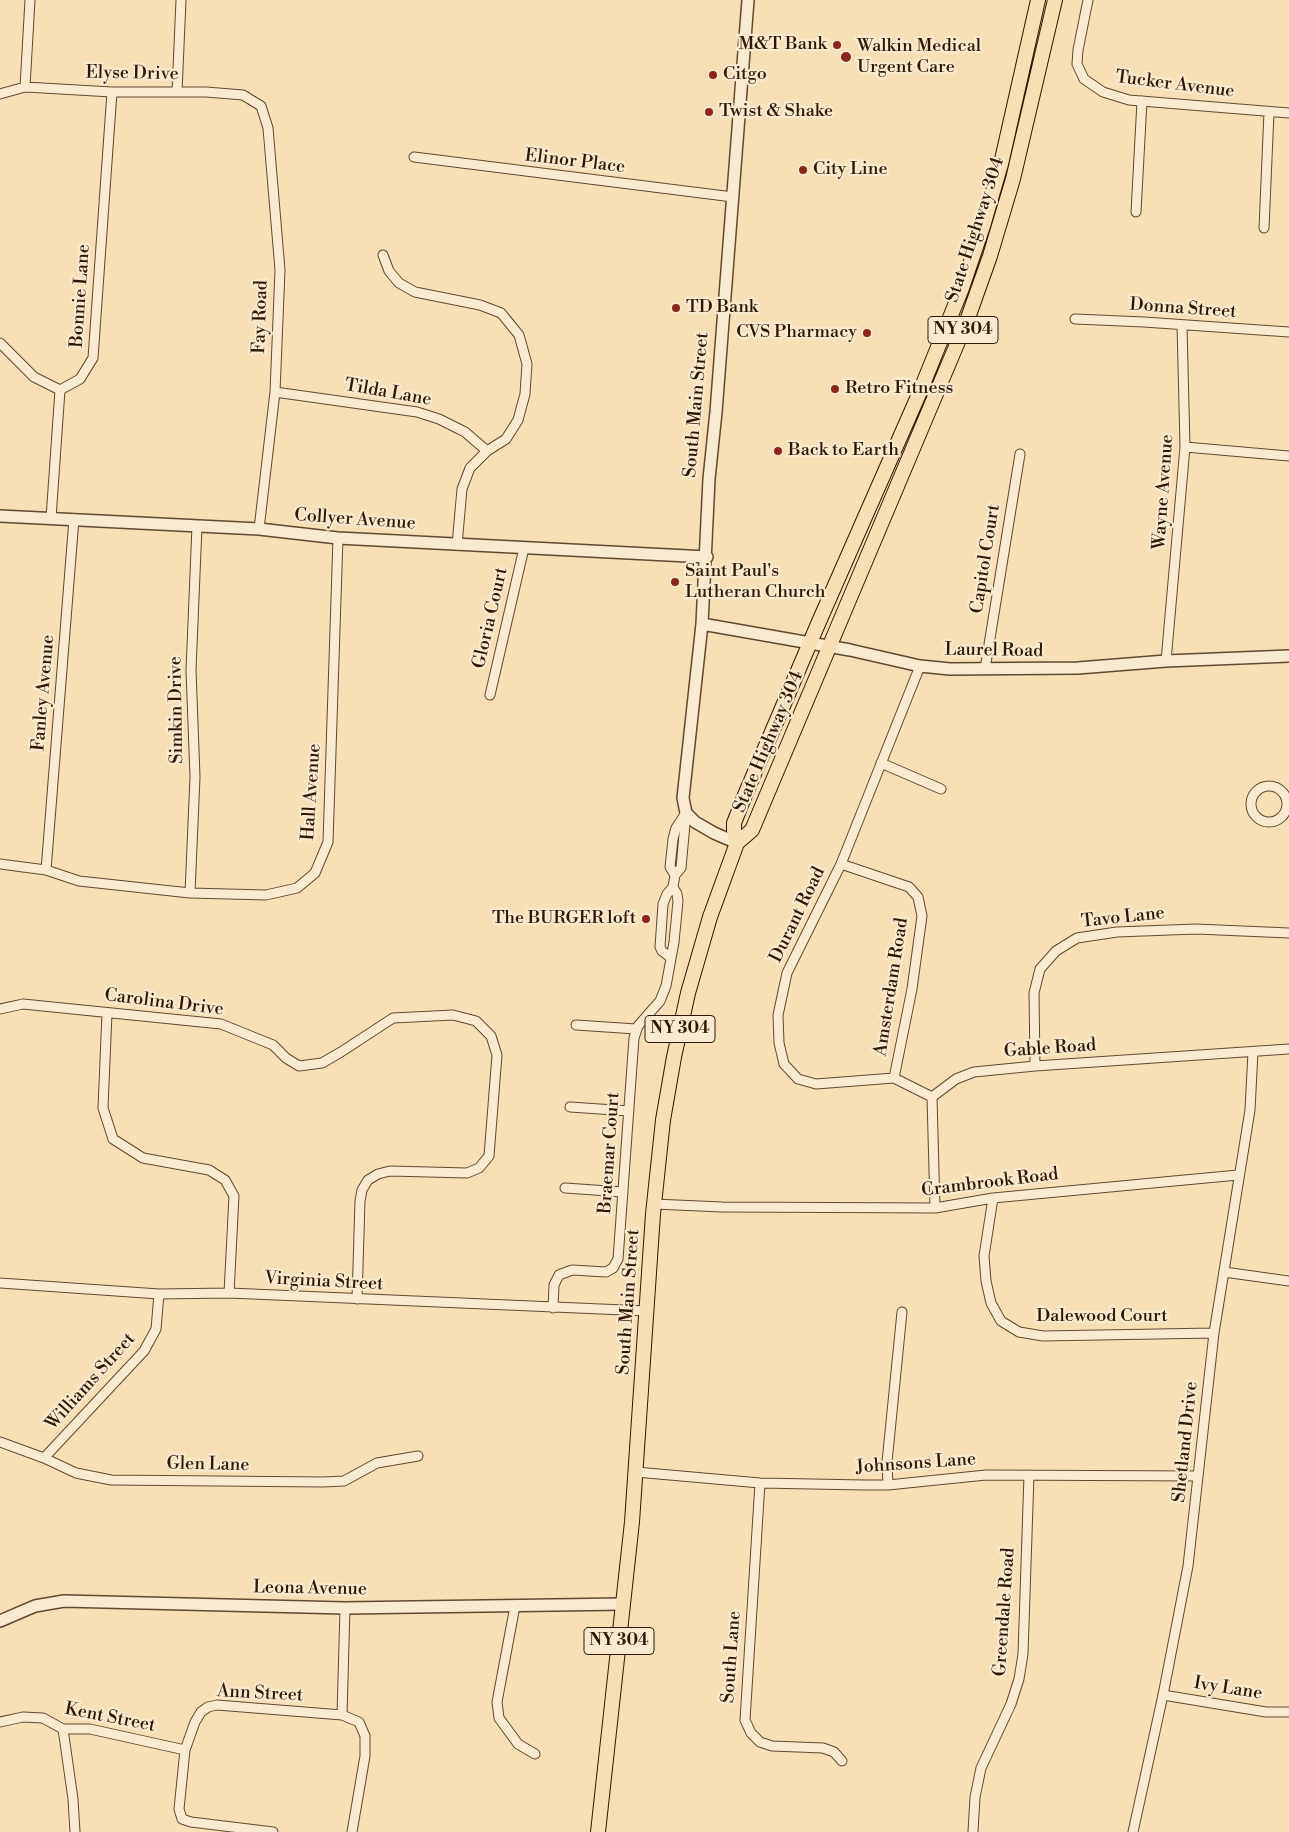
<!DOCTYPE html>
<html>
<head>
<meta charset="utf-8">
<style>
  body { margin:0 }
  canvas { display:block; background:#f8dfb5 }
</style>
</head>
<body>
<canvas width="1289" height="1832"></canvas>
<script>
const c = document.querySelector('canvas').getContext('2d');
c.lineJoin = 'round';
const shape = rows => new Path2D(rows.map(r => 'M' + r).join(''));
function stroke(path, color, width, dash) { c.strokeStyle = color; c.lineWidth = width; c.lineCap = dash ? 'butt' : 'round'; c.setLineDash(dash || []); c.stroke(path); }
function label(font, color, halo, rows, align = 'center') {
  c.font = font + ' "Libre Bodoni",serif'; c.lineWidth = 4.5; c.setLineDash([]); c.textBaseline = 'middle'; c.strokeStyle = halo; c.fillStyle = color; for (const [text, x, y, turn = 0] of rows) {
    c.save(); c.translate(x, y); c.rotate((+turn || 0) * Math.PI / 180); c.textAlign = isNaN(turn) ? turn : align; if (halo) c.strokeText(text, 0, 0); c.fillText(text, 0, 0); c.restore();
  }
}
const minor = shape([
  [1088,0,1078,50,1077,64,1084,79,1103,92,1129,100,1289,113],
  [25,87,30,0],
  [177,92,181,0],
  [0,94,25,87,112,92,206,92,243,95,261,106,268,128,280,270,275,392,259,529],
  [414,157,733,197],
  [1136,212,1142,101],
  [1264,228,1269,112],
  [383,255,389,271,399,283,415,292,480,305,501,313,519,335,527,364,525,394,518,420,506,439,487,451,470,468,462,489,457,545],
  [1075,319,1144,322,1289,332],
  [0,343,34,377,60,390],
  [60,390,80,379,93,358,112,92],
  [275,392,417,412,439,419,465,432,487,451],
  [1185,447,1289,456],
  [51,518,60,390],
  [1166,661,1185,447,1182,325],
  [920,666,841,864,787,973,778,1015,779,1043,784,1064,798,1079,816,1084,894,1078,932,1097],
  [985,669,1020,454],
  [490,695,524,548],
  [881,763,941,789],
  '1251 804a18 18 0 1 1 36 0a18 18 0 1 1-36 0Z',
  [0,864,46,870,79,881,190,893,266,895,297,888,315,873,328,842,338,538],
  [841,864,909,887,918,897,922,916,912,989,894,1078],
  [46,870,74,519],
  [675,875,670,867,673,839,676,828,686,813],
  [190,893,195,777,191,670,197,526],
  [671,958,662,951,660,947,663,904,667,894,673,887,675,875,681,868,686,813],
  [0,1009,23,1004,221,1024,273,1045,286,1058,299,1066,322,1063,341,1052,393,1018,453,1015,476,1021,491,1036,497,1055,489,1156,479,1168,467,1173,390,1171,378,1174,368,1180,362,1190,360,1201,357,1299],
  [107,1013,103,1108,113,1139,143,1158,209,1170,225,1180,234,1196,229,1293],
  [576,1025,636,1029],
  [1035,1066,1034,993,1040,969,1056,951,1077,938,1117,932,1196,929,1289,933],
  [932,1097,956,1079,974,1072,1035,1066,1289,1049],
  [932,1097,935,1208],
  [570,1107,629,1111],
  [565,1188,623,1192],
  [993,1198,984,1256,986,1281,991,1303,1001,1321,1019,1332,1043,1336,1214,1333],
  [654,1204,722,1207,935,1208,993,1198,1238,1175],
  [1224,1272,1289,1281],
  [0,1283,159,1294,229,1293,647,1311],
  [553,1308,554,1285,559,1275,572,1270,606,1272,613,1268,618,1259,634,1038,638,1026,660,1001,666,986,674,942,678,901,677,894,673,887],
  [0,1442,44,1458,76,1473,111,1480,323,1482,344,1481,377,1463,418,1456],
  [44,1458,144,1351,156,1329,159,1294],
  [636,1472,760,1483,864,1485,888,1485,986,1475,1198,1476],
  [760,1483,745,1720,751,1733,760,1742,772,1746,823,1748,834,1752,842,1761],
  [888,1485,887,1462,902,1312],
  [515,1606,497,1702,499,1718,518,1744,535,1754],
  [1163,1695,1266,1712,1289,1712],
  [342,1715,345,1608],
  [0,1722,23,1717,43,1718,63,1729,90,1729,185,1750],
  [63,1729,73,1799,75,1832],
  [273,1832,191,1822,182,1819,179,1809,185,1750,195,1722,201,1712,208,1707,217,1705,342,1715,359,1722,365,1736,365,1756,352,1832],
  [973,1832,975,1797,981,1768,1011,1704,1019,1679,1023,1654,1029,1475],
  [1133,1832,1163,1695,1188,1566,1214,1333,1250,1110,1253,1052]
]);
const tertiary = shape([
  [0,516,259,529,338,538,707,557],
  [702,624,850,650,920,666,950,669,1078,668,1166,661,1289,656],
  [737,843,714,833,695,822,686,813,683,798,702,624,709,479,716,412,748,0],
  [0,1621,35,1606,64,1601,345,1608,624,1604]
]);
const primary = shape([
  [737,843,752,830,968,318,990,256,1013,179,1055,0],
  [737,843,734,831,734,823,745,795,818,624,919,394,962,288,983,226,1001,164,1038,0],
  [598,1832,632,1522,653,1214,663,1120,674,1057,688,993,710,917,737,843]
]);
const markers = [
  [837,45,5,"#8f2418"],
  [846,57,6,"#8f2418"],
  [713,75,5,"#8f2418"],
  [709,112,5,"#8f2418"],
  [803,170,5,"#8f2418"],
  [676,308,5,"#8f2418"],
  [867,333,5,"#8f2418"],
  [835,389,5,"#8f2418"],
  [778,451,5,"#8f2418"],
  [675,582,5,"#8f2418"],
  [646,919,5,"#8f2418"]
];
const shields = [
  [963,330,70],
  [680,1029,70],
  [619,1641,70]
];
const shieldNames = [
  ["NY 304",963,330],
  ["NY 304",680,1029],
  ["NY 304",619,1641]
];
const poiNames = [
  ["M&T Bank",827,45,"right"],
  ["Walkin Medical",857,47],
  ["Urgent Care",857,68],
  ["Citgo",723,75],
  ["Twist & Shake",719,112],
  ["City Line",813,170],
  ["TD Bank",686,308],
  ["CVS Pharmacy",857,333,"right"],
  ["Retro Fitness",845,389],
  ["Back to Earth",788,451],
  ["Saint Paul's",685,572],
  ["Lutheran Church",685,593],
  ["The BURGER loft",636,919,"right"]
];
const streetNames = [
  ["Elyse Drive",132,74,1],
  ["Tucker Avenue",1175,85,7],
  ["Elinor Place",575,162,7],
  ["State Highway 304",976,230,-72],
  ["Bonnie Lane",81,296,-86],
  ["Donna Street",1183,309,4],
  ["Fay Road",261,317,-88],
  ["Tilda Lane",388,393,10],
  ["South Main Street",697,405,-85],
  ["Wayne Avenue",1164,492,-86],
  ["Collyer Avenue",355,520,4],
  ["Capitol Court",986,559,-81],
  ["Gloria Court",491,618,-77],
  ["Laurel Road",994,651,1],
  ["Fanley Avenue",44,693,-85],
  ["Simkin Drive",177,710,-91],
  ["State Highway 304",769,742,-67],
  ["Hall Avenue",312,792,-86],
  ["Durant Road",798,915,-64],
  ["Tavo Lane",1123,918,-6],
  ["Amsterdam Road",892,987,-81],
  ["Carolina Drive",164,1003,7],
  ["Gable Road",1050,1049,-4],
  ["Braemar Court",610,1153,-86],
  ["Crambrook Road",990,1183,-7],
  ["Virginia Street",324,1282,3],
  ["South Main Street",629,1302,-86],
  ["Dalewood Court",1102,1317],
  ["Williams Street",91,1382,-48],
  ["Shetland Drive",1186,1442,-84],
  ["Johnsons Lane",916,1464,-4],
  ["Glen Lane",208,1465,1],
  ["Leona Avenue",310,1589,1],
  ["Greendale Road",1005,1612,-86],
  ["South Lane",732,1657,-86],
  ["Ivy Lane",1228,1689,9],
  ["Ann Street",260,1694,3],
  ["Kent Street",110,1718,11]
];
stroke(minor, '#62482f', 11);
stroke(tertiary, '#62482f', 14);
stroke(primary, '#301602', 16);
stroke(minor, '#faeacf', 9);
stroke(tertiary, '#faeacf', 11);
stroke(primary, '#f8dfb5', 14);
for (const [x, y, r, color] of markers) { const dot = new Path2D(); dot.arc(x, y, r, 0, 2 * Math.PI); c.fillStyle = color; c.fill(dot); stroke(dot, '#faeacf', 2); }
for (const [x, y, w] of shields) { const box = new Path2D(); box.roundRect(x - w / 2, y - 13.5, w, 27, 4); c.fillStyle = '#faeacf'; c.fill(box); stroke(box, '#301602', 1); }
label('bold 16px', '#301602', null, shieldNames);
label('18px', '#301602', '#faeacf', poiNames, 'left');
label('18px', '#301602', '#faeacf', streetNames);
</script>
</body>
</html>
